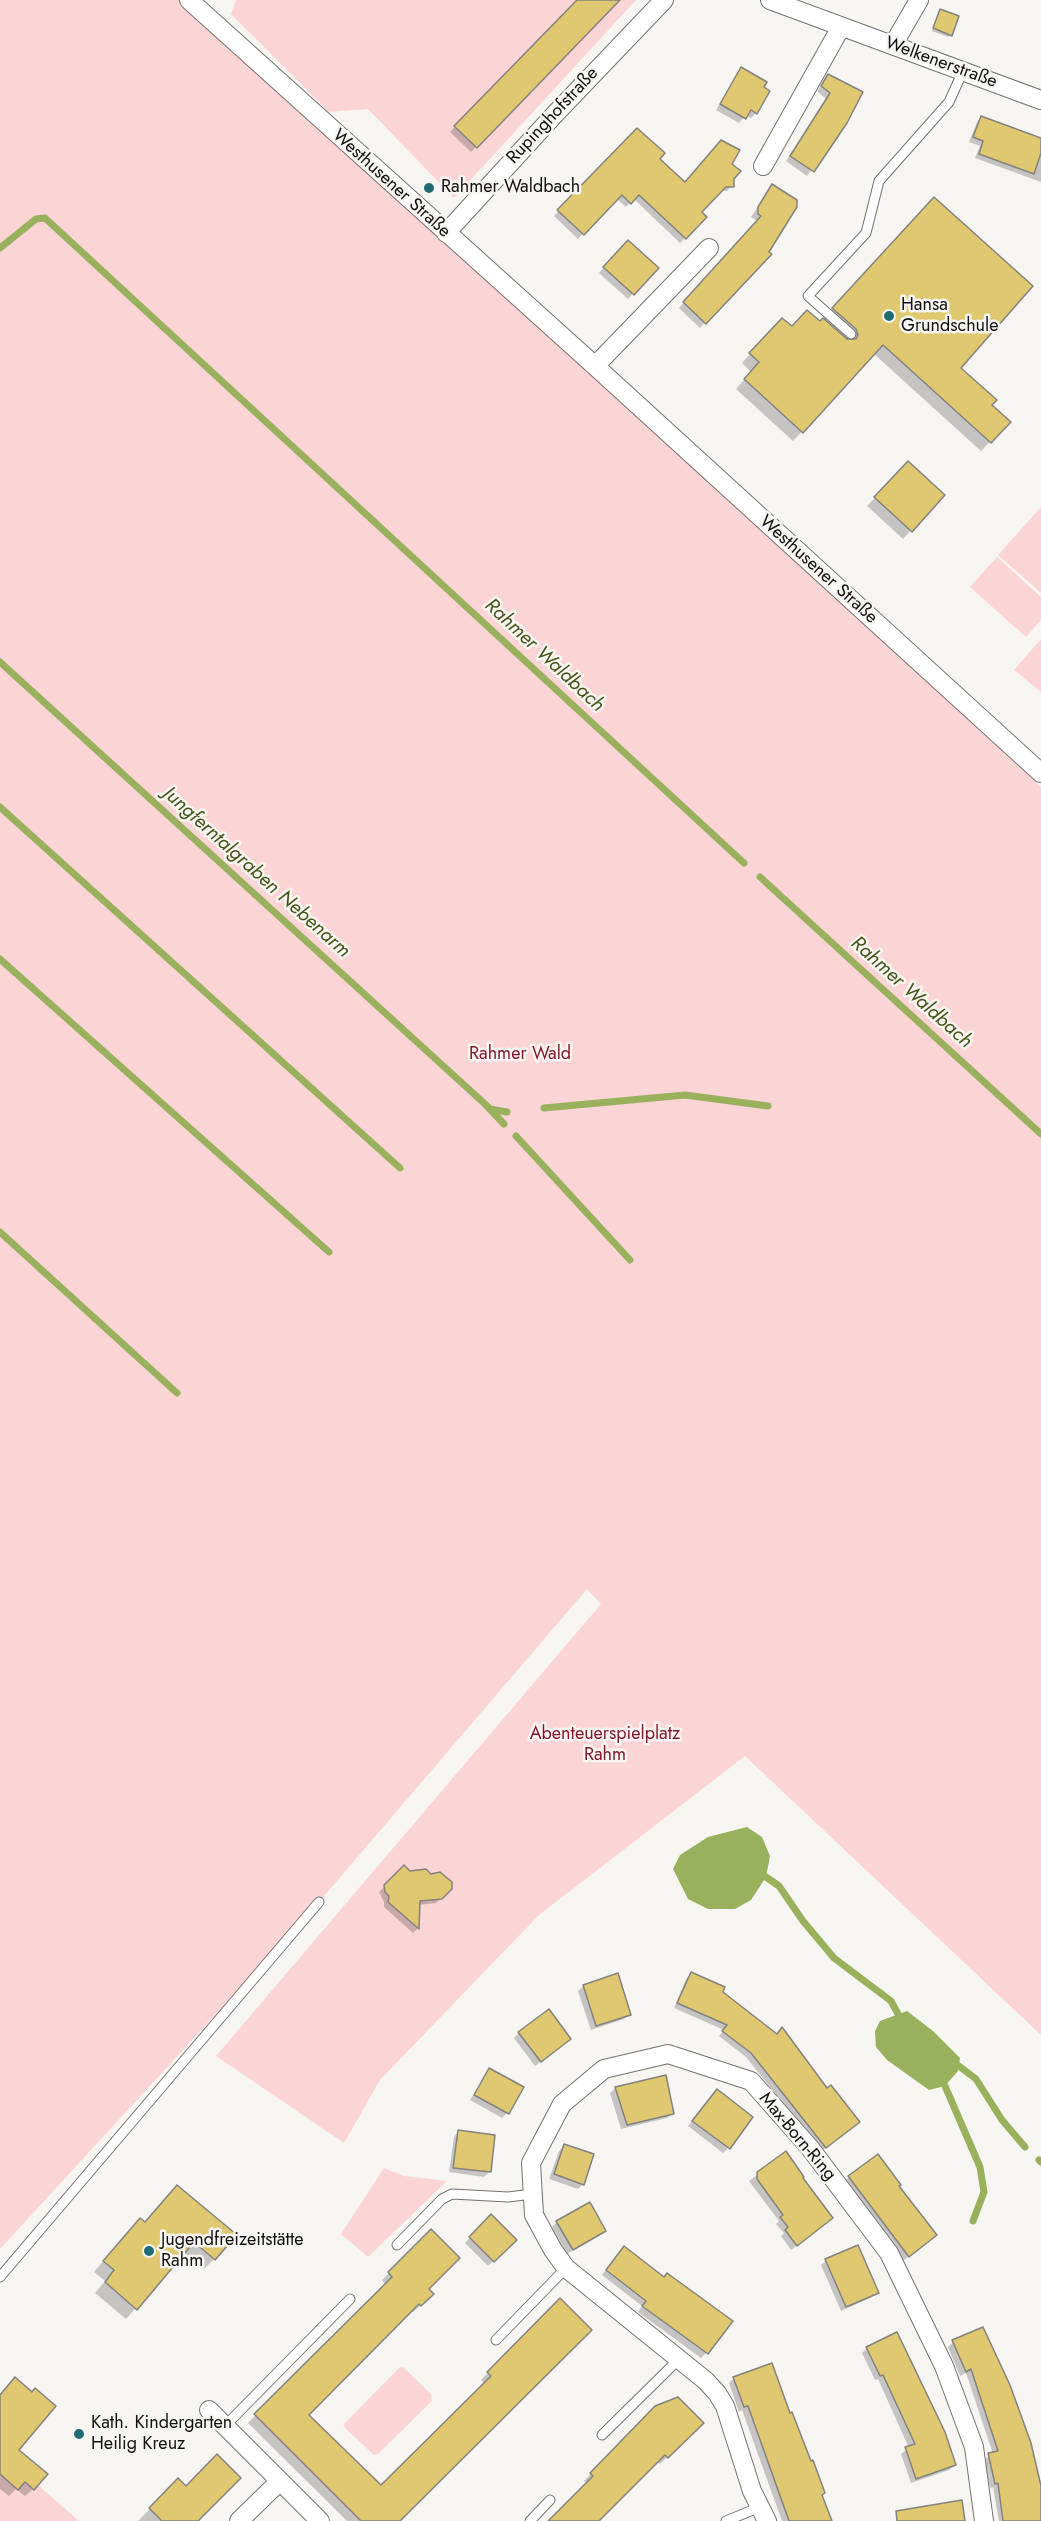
<!DOCTYPE html>
<html>
<head>
<meta charset="utf-8">
<style>
  body { margin:0 }
  canvas { display:block; background:#f7f5f2 }
</style>
</head>
<body>
<canvas width="1041" height="2521"></canvas>
<script>
const c = document.querySelector('canvas').getContext('2d');
c.lineJoin = 'round';
function fillPath(path, color) { c.fillStyle = color; c.fill(path, 'evenodd'); }
const shape = rows => new Path2D(rows.map(r => 'M' + r).join(''));
function stroke(path, color, width, dash) { c.strokeStyle = color; c.lineWidth = width; c.lineCap = dash ? 'butt' : 'round'; c.setLineDash(dash || []); c.stroke(path); }
function label(font, color, halo, rows, align = 'center') {
  c.font = font + ' Jost,sans-serif'; c.lineWidth = 5; c.setLineDash([]); c.textBaseline = 'middle'; c.strokeStyle = halo; c.fillStyle = color; for (const [text, x, y, turn = 0] of rows) {
    c.save(); c.translate(x, y); c.rotate((+turn || 0) * Math.PI / 180); c.textAlign = isNaN(turn) ? turn : align; if (halo) c.strokeText(text, 0, 0); c.fillText(text, 0, 0); c.restore();
  }
}
const green = shape([
  [0,0,179,0,444,238,1041,787,1041,2035,745,1756,539,1915,380,2080,344,2143,216,2056,601,1604,587,1589,319,1902,0,2249],
  [236,0,636,0,454,198,368,109,329,112,231,14],
  [1041,507,1041,593,998,555],
  [997,557,1041,597,1041,620,1026,637,970,587],
  [1041,639,1041,692,1014,670],
  [384,2168,404,2176,447,2181,368,2257,341,2234],
  [403,2367,431,2394,432,2401,378,2454,374,2455,345,2428,344,2424,399,2368],
  [0,2474,18,2489,25,2482,38,2485,79,2521,0,2521]
]);
const water = shape([
  [747,1827,762,1837,770,1856,766,1877,751,1900,735,1909,708,1909,688,1899,673,1869,680,1855,708,1837],
  [907,2011,933,2031,960,2058,958,2071,945,2086,929,2090,887,2060,876,2047,875,2031,880,2021]
]);
const shadow = shape([
  [579,0,616,1,471,152,450,132],
  [939,13,951,35,948,37,932,31],
  [742,69,756,113,751,118,746,115,739,123,716,110],
  [828,76,861,93,807,176,786,161,826,99,817,91],
  [981,118,1041,140,1041,182,975,158,980,146,969,142,977,122],
  [637,130,658,159,684,184,730,164,732,186,727,191,720,191,699,212,705,217,680,243,634,199,626,207,616,198,578,239,554,216],
  [772,186,798,202,767,252,769,254,700,328,679,308,757,221,751,217],
  [925,208,959,368,990,405,990,442,981,451,874,354,793,441,736,389,751,372,742,363,773,329,820,323],
  [628,242,657,268,628,299,599,273],
  [908,463,943,495,903,539,867,506],
  [404,1867,409,1873,450,1889,436,1903,418,1905,418,1928,413,1933,384,1907,384,1902,379,1892],
  [691,1974,721,1993,853,2127,821,2151,746,2057,719,2036,724,2030,674,2008,686,1979],
  [584,1986,629,2014,624,2019,591,2030,578,1991],
  [519,2033,564,2044,535,2066,514,2038],
  [489,2070,507,2113,502,2118,470,2100],
  [615,2088,673,2113,667,2118,621,2129,610,2093],
  [717,2091,728,2148,723,2153,688,2126],
  [459,2131,489,2172,484,2177,449,2172,454,2137],
  [564,2146,583,2184,578,2189,549,2179,559,2151],
  [785,2154,826,2223,791,2250,781,2236,784,2233,776,2224,779,2221,749,2181],
  [849,2177,897,2186,930,2240,903,2261,844,2182],
  [166,2197,214,2259,204,2269,184,2253,126,2319,95,2293,105,2281,94,2272,129,2231,144,2224],
  [491,2216,515,2240,488,2266,465,2243],
  [557,2222,604,2231,567,2254,552,2227],
  [431,2231,427,2290,432,2294,413,2312,411,2310,307,2415,381,2487,485,2384,481,2380,560,2300,398,2521,347,2521,248,2423,386,2285,382,2280],
  [619,2253,664,2278,706,2353,701,2358,638,2312,642,2306,602,2275],
  [826,2260,877,2292,872,2297,841,2311,821,2265],
  [982,2329,1041,2492,1041,2521,999,2521,993,2487,990,2488,984,2460,993,2454,966,2373,960,2376,948,2347,953,2342],
  [867,2348,955,2465,949,2470,911,2483,901,2454,909,2448,878,2379,875,2380,862,2353],
  [734,2378,821,2496,830,2521,782,2521,742,2410,739,2412,729,2383],
  [0,2395,17,2450,33,2489,25,2496,16,2489,9,2496,0,2489],
  [654,2409,702,2423,660,2464,657,2461,599,2521,550,2521,587,2484,584,2481],
  [178,2480,186,2488,196,2521,138,2521]
]);
const stream = shape([
  [0,248,36,219,45,218,744,863],
  [0,662,485,1104,504,1124],
  [0,807,400,1168],
  [760,877,1041,1134],
  [0,959,329,1252],
  [544,1108,685,1095,768,1106],
  [490,1109,507,1112],
  [516,1136,630,1260],
  [0,1232,177,1393],
  [766,1877,779,1886,803,1921,834,1958,891,2001,898,2014],
  [959,2066,976,2079,1002,2120,1025,2147],
  [945,2086,980,2167,984,2192,973,2221],
  [1039,2160,1041,2162]
]);
const building = shape([
  [577,0,620,0,477,148,454,126,577,0],
  [940,9,959,16,952,36,933,28,940,9],
  [741,67,767,82,764,87,770,91,757,114,751,110,746,119,720,104,741,67],
  [828,74,863,92,847,123,814,172,790,156,830,93,821,86,828,74],
  [981,116,1041,138,1041,153,1034,174,979,154,983,141,973,137,981,116],
  [637,128,665,153,660,159,685,182,721,140,740,150,732,164,741,171,734,179,734,187,726,187,702,212,707,217,686,239,639,195,631,204,622,195,584,235,557,210,637,128],
  [772,184,797,200,797,207,769,252,772,254,706,324,683,302,761,216,758,214,758,207,772,184],
  [934,197,1033,286,961,368,997,400,992,405,1011,422,991,443,883,345,803,433,744,379,759,362,749,353,782,318,792,326,807,310,820,321,823,318,847,339,856,339,858,335,856,329,832,308,934,197],
  [628,240,659,268,634,295,603,267,628,240],
  [908,461,945,495,912,532,874,497,908,461],
  [404,1865,410,1871,426,1869,431,1874,440,1872,452,1882,452,1889,442,1899,420,1901,419,1929,388,1902,389,1896,385,1892,384,1885,404,1865],
  [691,1972,725,1987,723,1992,777,2034,782,2027,827,2088,831,2085,860,2122,826,2148,751,2053,722,2031,727,2025,677,2003,691,1972],
  [618,1973,631,2015,596,2026,583,1985,618,1973],
  [549,2009,571,2039,541,2062,518,2032,549,2009],
  [489,2068,524,2087,509,2114,474,2095,489,2068],
  [666,2075,674,2114,627,2125,615,2087,666,2075],
  [717,2089,753,2117,730,2149,692,2121,717,2089],
  [458,2130,495,2135,491,2172,453,2168,458,2130],
  [564,2144,594,2154,584,2185,554,2174,564,2144],
  [786,2151,804,2177,803,2178,833,2218,797,2246,785,2230,788,2227,780,2217,783,2215,757,2179,757,2172,786,2151],
  [878,2154,901,2185,899,2186,937,2235,909,2257,848,2176,878,2154],
  [177,2185,237,2235,215,2260,194,2242,137,2310,105,2282,114,2270,103,2261,140,2218,145,2222,177,2185],
  [590,2202,606,2231,573,2250,556,2221,590,2202],
  [491,2214,517,2240,494,2262,469,2237,491,2214],
  [431,2229,460,2258,429,2289,434,2294,421,2306,419,2304,309,2415,381,2485,491,2376,487,2372,560,2298,592,2330,400,2521,361,2521,254,2414,392,2277,388,2272,431,2229],
  [858,2245,879,2293,846,2307,825,2259,858,2245],
  [624,2246,664,2277,667,2273,733,2321,708,2354,642,2306,646,2301,606,2270,624,2246],
  [983,2327,1010,2385,1031,2443,1041,2486,1041,2521,1003,2521,998,2483,995,2484,988,2453,998,2451,971,2369,966,2372,952,2340,983,2327],
  [897,2332,945,2432,956,2465,916,2479,905,2447,915,2444,883,2375,880,2376,866,2347,897,2332],
  [772,2363,790,2413,792,2412,811,2461,813,2460,825,2493,822,2495,832,2521,789,2521,748,2406,744,2407,733,2377,772,2363],
  [15,2377,32,2392,35,2388,56,2406,19,2450,48,2474,34,2490,25,2482,18,2490,0,2474,0,2395,15,2377],
  [678,2397,704,2423,668,2458,665,2455,599,2521,548,2521,593,2476,590,2473,655,2406,678,2397],
  [217,2454,241,2478,198,2521,162,2521,149,2508,178,2478,186,2486,217,2454],
  [962,2500,965,2521,897,2521,896,2511,962,2500]
]);
const lane = shape([
  [851,334,808,296,866,233,879,181,949,102,963,71],
  [397,2245,442,2199,452,2194,508,2197,533,2194],
  [0,2277,319,1902],
  [496,2340,566,2268],
  [225,2426,350,2299],
  [602,2435,679,2359],
  [530,2521,550,2500],
  [726,2521,760,2507]
]);
const street = shape([
  [189,0,595,366,1041,773],
  [770,0,1041,100],
  [893,45,919,0],
  [763,166,841,27],
  [446,233,556,113,664,0],
  [595,366,709,248],
  [209,2410,320,2521],
  [239,2521,280,2481],
  [767,2521,752,2491,725,2406,717,2393,706,2381,566,2268,553,2250,534,2215,531,2163,562,2104,604,2069,668,2054,751,2081,810,2148,889,2253,944,2366,974,2447,984,2521]
]);
const markers = [
  [429,188,6,"#206c71"],
  [889,316,6,"#206c71"],
  [149,2251,6,"#206c71"],
  [79,2434,6,"#206c71"]
];
const streetNames = [
  ["Welkenerstraße",941,63,20],
  ["Rupinghofstraße",553,116,-47],
  ["Westhusener Straße",391,184,42],
  ["Westhusener Straße",818,570,42],
  ["Max-Born-Ring",797,2137,50]
];
const poiNames = [
  ["Rahmer Waldbach",441,188],
  ["Hansa",901,306],
  ["Grundschule",901,327],
  ["Jugendfreizeitstätte",161,2241],
  ["Rahm",161,2262],
  ["Kath. Kindergarten",91,2424],
  ["Heilig Kreuz",91,2445]
];
const parkNames = [
  ["Rahmer Wald",520,1055],
  ["Abenteuerspielplatz",605,1735],
  ["Rahm",605,1756]
];
const waterNames = [
  ["Rahmer Waldbach",544,656,43],
  ["Jungferntalgraben Nebenarm",256,873,42],
  ["Rahmer Waldbach",911,993,42]
];
fillPath(green, '#fbd4d5');
fillPath(water, '#99b05d');
fillPath(shadow, '#0003');
stroke(stream, '#99b05d', 7);
fillPath(building, '#dfc86f');
stroke(building, '#83827f', 1.5);
stroke(lane, '#74716f', 11);
stroke(street, '#74716f', 20);
stroke(lane, '#fff', 9);
stroke(street, '#fff', 18);
for (const [x, y, r, color] of markers) { const dot = new Path2D(); dot.arc(x, y, r, 0, 2 * Math.PI); c.fillStyle = color; c.fill(dot); stroke(dot, '#f7f5f2', 2); }
label('18px', '#121110', '#f7f5f2', streetNames);
label('18px', '#121110', '#f7f5f2', poiNames, 'left');
label('18px', '#84172d', '#f7f5f2', parkNames);
label('italic 20px', '#465418', '#f7f5f2', waterNames);
</script>
</body>
</html>
